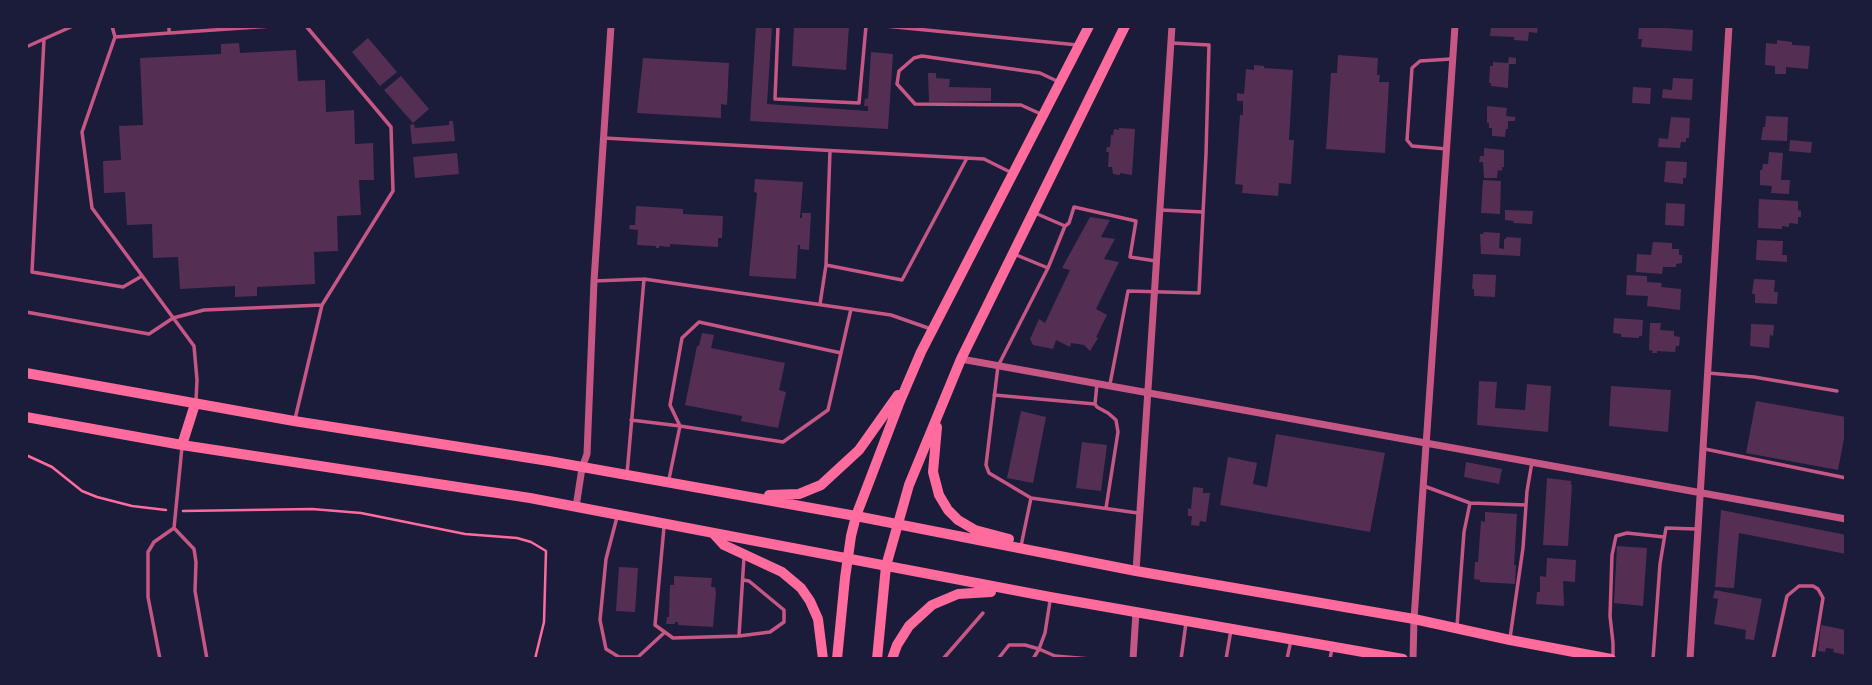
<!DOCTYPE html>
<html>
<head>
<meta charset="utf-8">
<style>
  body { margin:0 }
  #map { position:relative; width:1872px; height:685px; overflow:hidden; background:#1b1b3a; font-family:"Space Grotesk",sans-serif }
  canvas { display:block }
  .frame { position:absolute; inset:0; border:28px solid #1b1b3a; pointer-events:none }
</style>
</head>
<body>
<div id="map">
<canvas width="1872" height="685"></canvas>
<div class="frame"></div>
</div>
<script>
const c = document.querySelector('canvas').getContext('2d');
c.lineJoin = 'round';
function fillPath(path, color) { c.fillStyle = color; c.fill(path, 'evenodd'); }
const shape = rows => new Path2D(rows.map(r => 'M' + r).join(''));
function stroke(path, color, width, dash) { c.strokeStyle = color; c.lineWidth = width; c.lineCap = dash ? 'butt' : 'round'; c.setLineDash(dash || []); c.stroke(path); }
const building = shape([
  [756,26,772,26,767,104,868,111,868,106,864,106,865,98,868,99,871,52,893,54,888,129,750,121],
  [794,26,849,26,846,70,792,66],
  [1491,26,1538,26,1537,33,1529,32,1528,41,1514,40,1514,37,1490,36],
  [1639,26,1693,30,1692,51,1641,47,1642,39,1638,39],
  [368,38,397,72,380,86,352,52],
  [1777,40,1792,42,1792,45,1810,46,1808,69,1786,67,1786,74,1775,74,1775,66,1765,65,1766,43,1777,44],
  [239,43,240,53,296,50,298,81,325,80,326,112,354,110,355,144,373,143,374,180,359,180,361,215,337,216,338,251,314,252,315,284,257,287,257,296,235,297,235,286,180,289,178,257,153,258,152,224,127,225,125,192,104,193,103,161,121,160,119,126,143,125,140,58,221,54,221,44],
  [1338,55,1378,58,1377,75,1380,75,1379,82,1389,82,1385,153,1326,149,1331,73,1337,73],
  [1509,57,1516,58,1516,64,1509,64,1508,88,1491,86,1491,83,1489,83,1490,66,1493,66,1493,62,1508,63],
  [643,58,729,63,727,105,721,104,721,118,637,113],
  [1254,65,1264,66,1264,68,1293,70,1289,140,1294,140,1291,184,1279,183,1278,196,1242,193,1243,185,1235,184,1240,115,1243,115,1243,101,1237,101,1237,93,1244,94,1246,69,1254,70],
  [928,73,936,73,936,78,950,79,949,87,991,88,991,101,929,102],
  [401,76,429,109,413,123,384,90],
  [1673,78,1693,79,1692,100,1662,98,1663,89,1672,90],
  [1633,87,1651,88,1650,104,1632,103],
  [1487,106,1507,108,1506,116,1515,117,1515,121,1508,121,1508,129,1506,129,1505,137,1492,136,1492,128,1489,128,1489,123,1487,123],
  [1766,116,1788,117,1787,141,1761,140,1763,127,1765,127],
  [1671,117,1690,118,1689,138,1686,138,1686,142,1681,142,1680,148,1658,147,1659,138,1668,139],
  [449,121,453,121,455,141,412,144,410,125,414,124,415,128,449,125],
  [1119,128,1135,129,1132,175,1120,173,1120,175,1113,174,1112,167,1108,167,1109,152,1106,152,1107,147,1110,147,1111,135,1113,135,1114,129,1119,130],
  [1790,140,1812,142,1811,153,1789,151],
  [1484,148,1504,150,1504,167,1502,167,1502,171,1498,170,1497,178,1484,178,1483,162,1479,162,1480,156,1484,156],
  [1769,152,1783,153,1781,180,1790,180,1789,194,1771,193,1772,186,1760,185,1760,170,1762,170,1763,164,1768,164],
  [457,153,459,174,415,178,413,157],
  [1666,161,1687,162,1686,178,1683,178,1683,184,1664,182],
  [755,179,803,182,800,218,802,218,802,213,811,213,809,250,800,249,800,245,798,245,796,279,749,276,757,193,754,192],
  [1483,180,1501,181,1500,214,1481,213],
  [1759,199,1798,201,1798,210,1801,211,1801,217,1798,217,1798,224,1789,223,1789,227,1782,226,1782,229,1758,228],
  [1666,203,1685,204,1684,226,1665,225],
  [636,206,683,209,683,214,723,216,722,238,718,238,718,247,670,244,670,247,659,246,659,248,656,248,656,246,637,245,638,230,629,229,630,225,635,225],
  [1505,210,1533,211,1532,224,1513,223,1514,221,1505,220],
  [1090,217,1110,220,1101,237,1115,239,1104,259,1119,262,1096,309,1107,315,1096,337,1098,338,1090,351,1084,345,1071,343,1070,347,1056,340,1053,349,1033,345,1030,339,1039,319,1045,323,1070,270,1062,268],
  [1484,232,1500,233,1499,248,1504,249,1504,239,1506,239,1506,237,1521,238,1520,256,1481,254,1480,234,1483,234],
  [1757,240,1783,241,1782,255,1787,255,1787,262,1756,260],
  [1653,242,1672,243,1672,249,1679,249,1679,255,1682,255,1682,263,1676,264,1676,267,1663,267,1662,274,1636,272,1637,254,1651,255],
  [1473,274,1496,275,1495,297,1474,296,1474,289,1472,289],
  [1627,275,1647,276,1647,282,1662,283,1661,287,1681,289,1680,310,1647,306,1648,296,1626,295],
  [1754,279,1775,280,1774,292,1778,292,1777,304,1755,303,1755,294,1752,294],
  [1614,318,1643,320,1642,336,1639,336,1639,338,1621,337,1621,334,1613,333],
  [1650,323,1661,323,1660,330,1674,331,1674,336,1680,337,1679,346,1676,346,1675,352,1657,351,1657,353,1652,353,1653,351,1649,350],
  [1751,324,1774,325,1773,336,1770,335,1769,348,1750,346],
  [702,333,714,335,711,348,785,363,779,390,786,392,778,428,741,421,742,416,685,405,697,346,699,346],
  [1479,381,1497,382,1495,408,1525,410,1527,384,1551,386,1548,432,1477,425],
  [1611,386,1671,390,1668,432,1609,426],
  [1756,401,1846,417,1846,428,1838,470,1746,453],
  [1021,411,1046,417,1033,483,1007,478],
  [1276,434,1385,453,1370,532,1220,505,1228,457,1257,463,1253,484,1267,487],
  [1082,442,1107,445,1101,491,1076,488],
  [1466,462,1502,469,1499,484,1464,477],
  [1547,478,1571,481,1571,485,1572,485,1568,546,1543,545],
  [1193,487,1203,488,1203,493,1210,493,1206,522,1200,521,1199,526,1191,525,1192,516,1188,516,1188,508,1191,509],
  [1721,510,1846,535,1846,554,1739,533,1734,588,1715,587],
  [1485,512,1517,514,1514,565,1516,565,1515,584,1480,582,1480,580,1474,579,1475,562,1478,562,1481,521,1485,522],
  [1617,546,1647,548,1643,606,1614,603],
  [1547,558,1576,560,1575,582,1563,581,1564,606,1536,604,1537,592,1540,592,1540,576,1546,577],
  [619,567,638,568,635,612,616,611],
  [674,576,712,578,711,587,715,587,716,592,713,627,678,625,678,622,675,622,675,624,666,624,667,617,669,617,670,585,674,585],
  [1715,590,1762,599,1754,640,1745,639,1746,630,1714,624,1718,599,1713,598],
  [1821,625,1846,630,1845,655,1833,652,1834,649,1826,648,1825,652,1818,651]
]);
const path = shape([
  [26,455,52,467,82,491,97,497,132,506,166,510],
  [183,511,312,509,361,513,465,534,517,538,531,542,546,551,544,622,535,659]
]);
const service = shape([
  [112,26,115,37],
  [169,26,169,33,115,37,82,132,92,208,194,346,197,380,196,400],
  [778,26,775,99,859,103,866,26],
  [885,26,1078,45],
  [170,33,272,26],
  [44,39,32,272,123,287,142,276],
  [26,47,73,26],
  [1043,115,1021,105,915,104,897,84,899,71,914,58,922,56,1040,73,1059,82],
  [604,138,984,159,1012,173],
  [1447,149,1412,146,1407,140,1412,68,1420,61,1451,59],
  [830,151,826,265,902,280,967,158],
  [1161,210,1203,212],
  [1035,213,1065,226,1069,223,1074,207,1136,221,1130,257,1156,261],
  [1014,254,1048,268,998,366,986,465,989,473,1031,498,1021,546],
  [1048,268,1065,226],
  [594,281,644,279,891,315,931,329],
  [820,304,826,265],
  [26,312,149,334,173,318,204,310,322,305],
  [1708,373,1754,377,1837,391],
  [1097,384,1095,404,1097,407,1108,413,1116,420,1118,432,1106,508],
  [1110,384,1128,291,1199,293,1206,154,1209,45,1172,43],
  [994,395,1095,404],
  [295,419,322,305,393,191,391,127,306,26],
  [631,420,680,426],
  [680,426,670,405,682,338,699,322,841,353],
  [182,447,174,528,194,549,196,562,195,591,207,659],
  [1705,449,1846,478],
  [627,474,644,279],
  [669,479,680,426,783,442,828,410,851,309],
  [1424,486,1470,503],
  [1031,498,1138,513],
  [617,517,606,559,600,620,606,649,619,657,638,657,665,632],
  [664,527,655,625,673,638,739,636,744,557],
  [1457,626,1464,532,1470,503,1526,505],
  [739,636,770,632,784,622,784,610,749,581,743,580],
  [1510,638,1523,548,1527,491,1532,462],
  [160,659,148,597,148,552,154,542,174,528],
  [943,659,983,613],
  [998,659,1009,645,1025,645,1039,649,1045,633,1050,601],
  [1033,659,1039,649,1055,656,1090,659],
  [1181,659,1186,623],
  [1226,659,1231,630],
  [1287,659,1291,640],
  [1330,659,1332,648],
  [1613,659,1613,643,1610,616,1612,555,1616,536,1627,533,1664,537],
  [1653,659,1660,564,1666,528,1696,529],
  [1773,659,1787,596,1799,586,1813,586,1818,589,1823,598,1813,659]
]);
const minor = shape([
  [961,359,1846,519],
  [576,507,582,468,587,454,594,281,611,26],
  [1136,571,1172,26],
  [1133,659,1136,612],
  [1413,659,1414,619,1455,26],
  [1690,659,1729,26]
]);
const primary = shape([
  [26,373,294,421,549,461,856,516,1136,571,1414,619,1510,640,1611,659],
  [26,417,182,445,530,498,1050,597,1403,659],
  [937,427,933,472,939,495,948,510,958,520,975,530,1009,539],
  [182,445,195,404],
  [769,495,799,494,821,485,859,450,898,395],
  [713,533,724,545,782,572,801,588,810,601,818,619,823,659],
  [837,659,845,578,851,536,856,516,900,401,921,352,1089,26],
  [877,659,886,566,909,485,961,359,1125,26],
  [892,659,897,645,909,626,932,605,958,594,991,592]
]);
fillPath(building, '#542f53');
stroke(path, '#ff6b9d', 2.5);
stroke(service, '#c65784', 3.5);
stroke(minor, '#c65784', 7);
stroke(primary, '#ff6b9d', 10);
</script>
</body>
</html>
